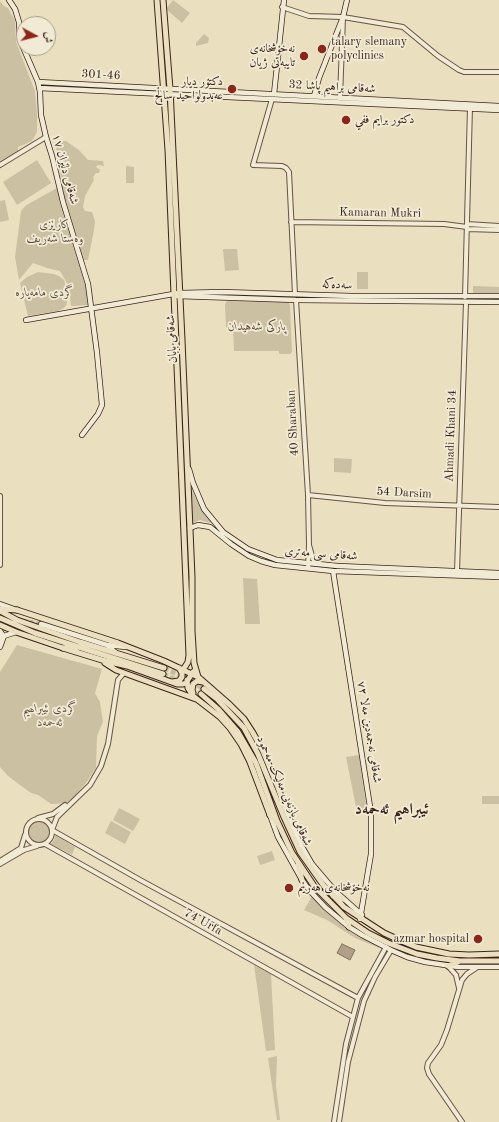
<!DOCTYPE html>
<html>
<head>
<meta charset="utf-8">
<style>
  body { margin:0 }
  #map { position:relative; width:499px; height:1122px; overflow:hidden; background:#eae0bf; font-family:"Old Standard TT",Amiri,serif }
  canvas { display:block }
  .north { position:absolute; left:16px; top:16px; width:40px; height:40px; box-sizing:border-box; background:#f1ebd5; border:1px solid #a99b8b; border-radius:50%; rotate:97deg; font-size:11px; font-weight:700; line-height:16px; text-align:center; color:#3c241b }
  .north::after { content:''; display:block; margin:auto; width:14px; height:18px; background:#8f2418; clip-path:polygon(50% 0,100% 100%,50% 72%,0 100%) }
</style>
</head>
<body>
<div id="map">
<canvas width="499" height="1122"></canvas>
<div class="north">ش</div>
</div>
<script>
const c = document.querySelector('canvas').getContext('2d');
c.lineJoin = 'round';
function fillPath(path, color) { c.fillStyle = color; c.fill(path, 'evenodd'); }
const shape = rows => new Path2D(rows.map(r => 'M' + r).join(''));
function stroke(path, color, width, dash) { c.strokeStyle = color; c.lineWidth = width; c.lineCap = dash ? 'butt' : 'round'; c.setLineDash(dash || []); c.stroke(path); }
function label(font, color, halo, rows, align = 'center') {
  c.font = font + ' "Old Standard TT",Amiri,serif'; c.lineWidth = 3.5; c.setLineDash([]); c.textBaseline = 'middle'; c.strokeStyle = halo; c.fillStyle = color; for (const [text, x, y, turn = 0] of rows) {
    c.save(); c.translate(x, y); c.rotate((+turn || 0) * Math.PI / 180); c.textAlign = isNaN(turn) ? turn : align; if (halo) c.strokeText(text, 0, 0); c.fillText(text, 0, 0); c.restore();
  }
}
const green = shape([
  [173,0,190,13,182,23,166,9],
  [0,1,4,6,8,8,15,21,16,42,35,91,37,114,37,132,32,141,18,147,18,151,0,161],
  [204,34,209,38,208,43,196,46,196,43],
  [59,141,66,141,79,150,88,160,103,161,104,166,98,165,96,167,100,170,99,173,96,173,93,177,94,180,85,196,83,207,85,211,92,212,95,221,94,230,88,260,84,260,88,305,71,306,69,287,60,271,47,268,33,263,19,280,15,257,21,211,25,206,62,185,56,146],
  [37,160,51,183,17,205,3,182],
  [126,166,134,167,134,183,126,183],
  [5,200,9,220,0,222,0,201],
  [223,249,237,249,239,270,225,271],
  [38,272,54,274,59,276,64,280,65,283,67,304,64,308,58,311,28,316,20,283,27,277],
  [357,272,368,272,368,289,357,289],
  [473,286,499,287,499,293,473,293],
  [228,301,288,302,290,305,292,352,290,354,279,354,279,351,234,351,233,329,226,328,225,305,226,302],
  [334,458,352,459,351,473,334,472],
  [188,482,198,503,211,522,210,523,200,520,190,524],
  [243,578,257,579,260,624,245,624],
  [17,645,102,669,95,693,100,702,103,722,97,736,96,768,86,783,72,799,65,803,54,804,51,804,38,795,31,793,8,776,0,767,0,672],
  [359,755,367,811,357,812,346,757],
  [482,796,499,796,499,804,482,804],
  [119,808,140,819,133,831,113,820],
  [111,821,131,832,125,844,105,833],
  '29 832a10 10 0 1 1 20 0a10 10 0 1 1-20 0Z',
  [55,835,75,847,72,855,51,844,54,840],
  [272,851,275,860,260,865,257,856],
  [312,896,335,918,348,929,379,948,355,938,327,920,304,910],
  [254,965,271,974,275,1050,266,1051],
  [277,1056,276,1086,280,1120,277,1120,268,1058]
]);
const water = shape([
  [342,944,355,950,350,960,337,953,342,944]
]);
const secondaryTunnel = shape([
  [23,621,41,624]
]);
const trunkTunnel = shape([
  [164,668,186,678,204,689],
  [163,674,180,682]
]);
const tertiary = shape([
  [282,7,309,16,343,17,403,27,438,56,459,70,464,72,499,72],
  [340,98,343,18],
  [272,99,253,165,282,166,286,168,289,172,295,294],
  [0,165,46,137],
  [291,222,444,224,467,227],
  [467,224,499,226],
  [467,229,499,230],
  [465,297,470,107],
  [296,300,308,495,309,545,308,568],
  [308,495,385,503,499,507],
  [0,496,0,565],
  [309,545,313,559,316,564],
  [457,571,466,302],
  [124,673,118,680,108,744,101,766,90,785,57,817,52,830,142,881,358,998],
  [38,818,53,814,65,805],
  '26 832a13 13 0 1 1 26 0a13 13 0 1 1-26 0Z',
  [45,844,353,1017],
  [0,861,21,848,25,835],
  [0,864,24,850,37,846],
  [448,966,456,975,459,988],
  [334,1122,346,1044,358,998,386,947],
  [339,1122,348,1062,364,1001,375,977,391,950],
  [462,1122,429,1074,427,1068,428,1063,441,1045,447,1030,462,980,467,974,476,968]
]);
const secondary = shape([
  [9,0,15,9,19,22,20,40,38,82,40,92,41,115,46,137,52,156,63,202,88,284,97,353,102,405,98,414,82,435],
  [38,82,499,106],
  [39,88,499,110],
  [274,94,284,0],
  [314,96,319,78,343,17,347,0],
  [177,296,296,300,499,302],
  [26,320,179,293,222,292,352,296,499,296],
  [189,469,193,483,204,509,223,532,248,549,277,560,338,566,499,573],
  [190,528,198,525,210,527,231,544,249,556,261,561,275,565,333,571,499,577],
  [333,571,371,813,371,854,360,919],
  [0,604,14,609],
  [41,624,107,645,116,653],
  [0,631,2,634,2,639],
  [107,645,126,647],
  [0,647,4,636,16,632],
  [286,810,300,843,312,864,335,891,362,915],
  [270,815,278,837,302,880,310,891,325,907,349,927,362,935,391,950,407,957,425,962,458,967,499,967]
]);
const primary = shape([
  [157,0,168,150,189,655,188,662,183,670],
  [163,0,170,89,182,340,192,577,192,631,194,663,198,677],
  [17,610,118,643,164,661,198,677,230,705,244,719,253,733,263,751,277,785,286,810],
  [0,625,16,632,63,648,102,660,127,666,177,684,183,684,186,683,193,672],
  [105,663,116,670,196,699],
  [187,680,188,688,193,696,220,717,230,728,241,744,250,762,270,815],
  [172,682,179,681,182,677,182,673,179,668],
  [193,693,192,690,193,684,197,681,203,682]
]);
const trunk = shape([
  [0,609,17,610],
  [0,611,17,620,80,642,164,668],
  [0,618,35,633,163,674],
  [63,648,76,648],
  [204,689,217,699,244,728,258,754,284,817,300,852,324,886,344,907,384,933,397,939,416,947,449,954,469,955,499,954],
  [201,694,218,709,238,732,256,763,277,821,292,853,314,886,346,918,368,933,388,943,417,954,437,958,460,961,499,961],
  [270,815,277,823],
  [298,865,302,880],
  [333,896,343,899],
  [346,918,349,927],
  [448,966,458,962]
]);
const markers = [
  [322,49,5,"#8f2418"],
  [304,56,5,"#8f2418"],
  [232,89,5,"#8f2418"],
  [346,120,5,"#8f2418"],
  [289,888,5,"#8f2418"],
  [478,939,5,"#8f2418"]
];
const poiNames = [
  ["talary slemany",331,42],
  ["polyclinics",331,56],
  ["نەخۆشخانەی",295,49,"right"],
  ["تایبەتی ژیان",295,63,"right"],
  ["دکتۆر دیار",223,82,"right"],
  ["عەبدولواحید ساڵح",223,96,"right"],
  ["دكتور برايم ففي",355,120],
  ["نەخۆشخانەی هەرێم",298,888],
  ["azmar hospital",469,939,"right"]
];
const streetNames = [
  ["301-46",101,75,3],
  ["شەقامی براهیم پاشا 32",332,87,3],
  ["شەقامی دلێران ١٧",65,169,75],
  ["Kamaran Mukri",380,213,1],
  ["سەدەکە",337,285,2],
  ["شەقامی بابان",172,339,-93],
  ["40 Sharaban",293,423,-93],
  ["Ahmadi Khani 34",451,436,-88],
  ["54 Darsim",404,493,3],
  ["شەقامی سی مەتری",321,554,4],
  ["شەقامی نەجمەدین مەلا ٧٢",369,732,81],
  ["شەقامی بازنەیی مەلیک مەحمود",284,791,66],
  ["74 Urfa",203,922,29]
];
const parkNames = [
  ["کارێزی",55,225],
  ["وەستا شەریف",55,239],
  ["گردی مامەیارە",45,293],
  ["پارکی شەهیدان",257,327],
  ["گردی ئیبراھیم",50,709],
  ["ئەحمەد",50,723]
];
const districtNames = [
  ["ئیبراهیم ئەحمەد",392,810]
];
fillPath(green, '#ccc0a3');
fillPath(water, '#afa087');
stroke(water, '#816e5c', 1);
stroke(secondaryTunnel, '#c7ba9e', 4.5, [4.5, 2]);
stroke(trunkTunnel, '#c7ba9e', 5, [5, 2.5]);
stroke(tertiary, '#685344', 6);
stroke(secondary, '#3c241b', 6);
stroke(primary, '#3c241b', 7);
stroke(trunk, '#3c241b', 7);
stroke(tertiary, '#f1ebd5', 4);
stroke(secondary, '#f1ebd5', 4.5);
stroke(primary, '#eae0bf', 5);
stroke(trunk, '#eae0bf', 5);
for (const [x, y, r, color] of markers) { const dot = new Path2D(); dot.arc(x, y, r, 0, 2 * Math.PI); c.fillStyle = color; c.fill(dot); stroke(dot, '#f1ebd5', 1.5); }
label('12px', '#3c241b', '#f1ebd5', poiNames, 'left');
label('12px', '#3c241b', '#f1ebd5', streetNames);
label('italic 12px', '#604b3d', '#f1ebd5', parkNames);
label('bold 16px', '#3c241b', '#f1ebd5', districtNames);
</script>
</body>
</html>
